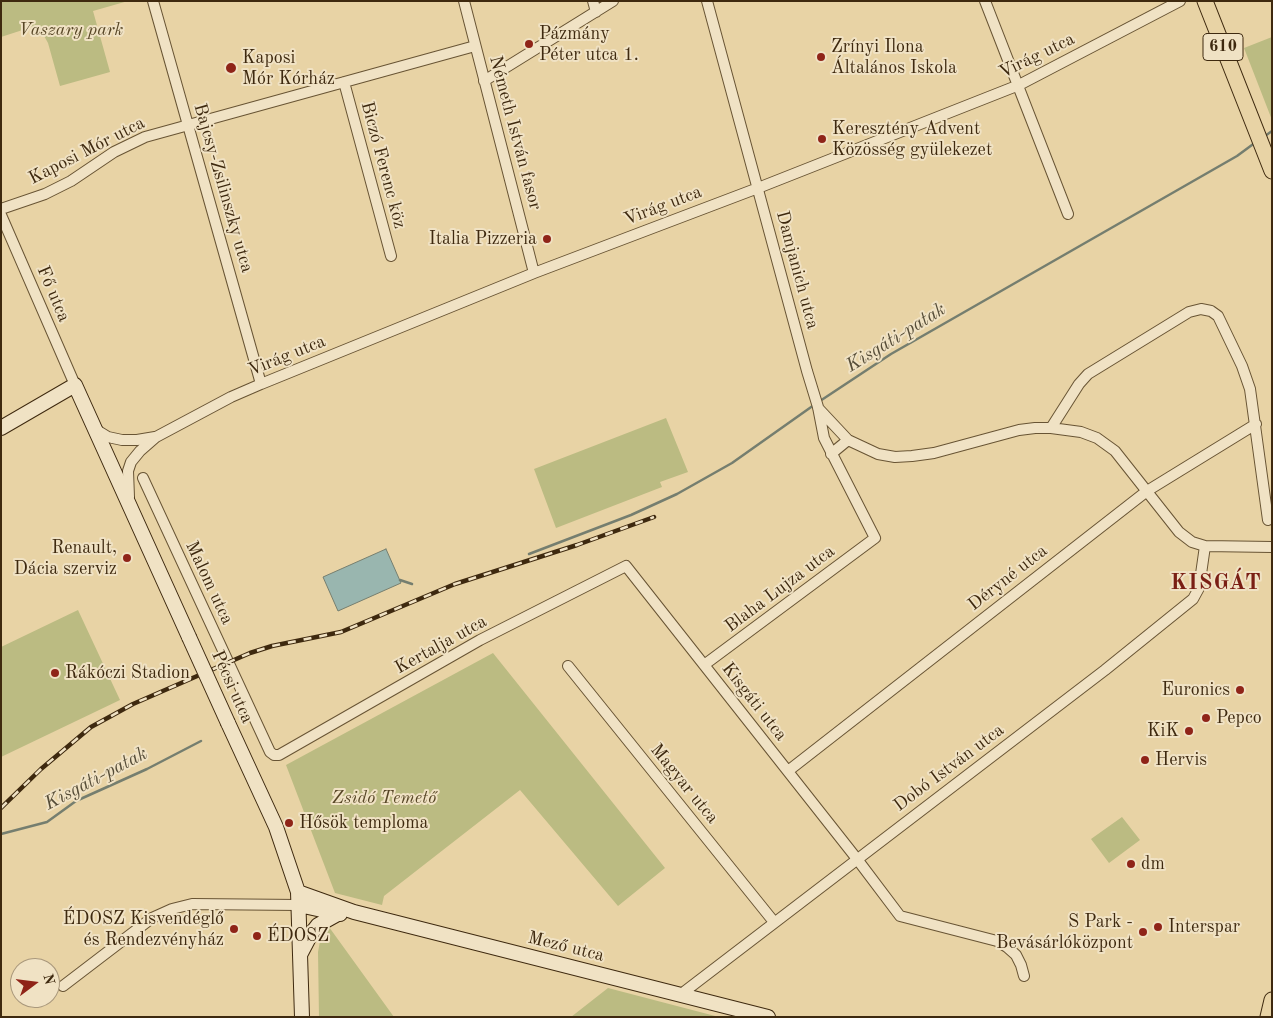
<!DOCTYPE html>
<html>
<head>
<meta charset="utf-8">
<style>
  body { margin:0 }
  #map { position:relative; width:1273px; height:1018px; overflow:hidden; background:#e8d3a5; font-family:"Old Standard TT",serif }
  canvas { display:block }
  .frame { position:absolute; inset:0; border:2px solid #3e290f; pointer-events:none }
  .north { position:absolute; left:10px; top:958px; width:50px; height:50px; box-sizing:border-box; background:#f0e2c4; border:1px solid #a9987c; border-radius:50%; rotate:75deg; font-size:14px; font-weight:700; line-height:20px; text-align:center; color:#3e290f }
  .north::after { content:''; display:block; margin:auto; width:18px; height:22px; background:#8f2418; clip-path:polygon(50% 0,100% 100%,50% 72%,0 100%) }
</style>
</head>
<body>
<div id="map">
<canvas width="1273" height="1018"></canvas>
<div class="frame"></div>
<div class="north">N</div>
</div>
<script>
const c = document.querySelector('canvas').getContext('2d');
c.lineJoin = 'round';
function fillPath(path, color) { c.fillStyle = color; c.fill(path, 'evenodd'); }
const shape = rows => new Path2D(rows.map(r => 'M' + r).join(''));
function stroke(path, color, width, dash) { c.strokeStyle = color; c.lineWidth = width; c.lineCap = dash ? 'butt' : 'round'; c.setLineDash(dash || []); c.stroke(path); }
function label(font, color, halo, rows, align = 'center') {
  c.font = font + ' "Old Standard TT",serif'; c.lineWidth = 4; c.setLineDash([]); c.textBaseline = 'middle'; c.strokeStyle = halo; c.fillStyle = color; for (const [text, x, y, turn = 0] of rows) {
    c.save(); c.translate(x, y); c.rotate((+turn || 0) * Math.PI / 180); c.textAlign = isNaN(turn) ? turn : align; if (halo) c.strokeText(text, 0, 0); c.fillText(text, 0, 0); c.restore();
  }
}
const green = shape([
  [1,1,128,1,93,11,110,72,60,86,48,43,38,25,1,37],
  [1272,37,1272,120,1244,48],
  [666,418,688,472,660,482,662,487,556,528,534,469],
  [78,610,120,700,1,757,1,647],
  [493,653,665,868,618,906,520,790,384,896,382,905,335,893,286,765],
  [1122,817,1140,840,1109,863,1091,839],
  [329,927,394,1017,319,1017,318,952,321,936],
  [608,988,719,1017,571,1017]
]);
const water = shape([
  [386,549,401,583,338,611,323,577,386,549]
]);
const stream = shape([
  [1265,136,1272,131],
  [820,401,891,354,1237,156,1256,142],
  [529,554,631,515,677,494,732,463,814,405],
  [400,580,412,584],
  [1,834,47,822,76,801,147,769,201,741]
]);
const street = shape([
  [153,1,261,384],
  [464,1,534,273],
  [593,1,596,12],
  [985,1,1068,214],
  [484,81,613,1],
  [344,82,391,256],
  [1,209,45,194,71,181,114,152,145,137,475,46],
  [1,215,75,385],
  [818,408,848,440,878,454,895,457,912,456,934,453,1019,430,1035,428,1051,428,1081,432,1097,438,1115,451,1179,532,1192,542,1205,546,1272,547],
  [1051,428,1079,384,1088,374,1189,312,1201,309,1211,311,1218,316,1242,366,1250,389,1268,520],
  [95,429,108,437,122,440,137,440,155,437],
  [831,454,848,440],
  [143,478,270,752,274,755,279,755,480,640,626,566,857,859,900,916,997,941,1007,947,1016,955,1021,965,1024,976],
  [129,497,128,471,131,462,140,451,156,437,231,397,261,384,534,273,758,188,1019,85,1180,1],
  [704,665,875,538,824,438,818,407,807,371,707,1],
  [568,666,774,922],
  [788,771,1147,491,1256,424],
  [63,986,152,918,172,909,192,904,299,905],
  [680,995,1105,670,1193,599,1199,588,1205,546]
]);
const secondary = shape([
  [1,428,75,385,189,637],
  [228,723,276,827,298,892,302,1017],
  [298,892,354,912,768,1017],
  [299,905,340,914],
  [301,953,311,934,318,925,336,915]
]);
const primary = shape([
  [1205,1,1272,171],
  [1268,1017,1272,1000]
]);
const rail = shape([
  [1,808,41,769,91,727,133,704,250,653,272,646,341,632,455,584,577,545,654,517]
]);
const secondaryBridge = shape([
  [189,637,228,723]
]);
const markers = [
  [529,44,5,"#8f2418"],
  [821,57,5,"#8f2418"],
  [231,68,6,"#8f2418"],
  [822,139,5,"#8f2418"],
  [547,239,5,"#8f2418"],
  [127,558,5,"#8f2418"],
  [55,673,5,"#8f2418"],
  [1240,690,5,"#8f2418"],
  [1206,718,5,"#8f2418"],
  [1189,731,5,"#8f2418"],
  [1145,760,5,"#8f2418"],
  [289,823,5,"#8f2418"],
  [1131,864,5,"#8f2418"],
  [1158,927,5,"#8f2418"],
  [234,929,5,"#8f2418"],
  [1143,932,5,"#8f2418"],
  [257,936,5,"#8f2418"]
];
const shields = [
  [1223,47,40]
];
const shieldNames = [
  ["610",1223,47]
];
const parkNames = [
  ["Vaszary park",71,30],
  ["Zsidó Temető",384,798]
];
const poiNames = [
  ["Pázmány",539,34],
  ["Péter utca 1.",539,55],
  ["Zrínyi Ilona",831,47],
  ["Általános Iskola",831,68],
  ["Kaposi",242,58],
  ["Mór Kórház",242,79],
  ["Keresztény Advent",832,129],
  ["Közösség gyülekezet",832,150],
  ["Italia Pizzeria",537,239,"right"],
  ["Renault,",117,548,"right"],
  ["Dácia szerviz",117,569,"right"],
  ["Rákóczi Stadion",65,673],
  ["Euronics",1230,690,"right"],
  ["Pepco",1216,718],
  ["KiK",1179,731,"right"],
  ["Hervis",1155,760],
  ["Hősök temploma",299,823],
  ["dm",1141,864],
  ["ÉDOSZ Kisvendéglő",224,919,"right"],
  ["és Rendezvényház",224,940,"right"],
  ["S Park -",1133,922,"right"],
  ["Bevásárlóközpont",1133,943,"right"],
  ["Interspar",1168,927],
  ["ÉDOSZ",267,936]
];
const streetNames = [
  ["Virág utca",1037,56,-26],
  ["Németh István fasor",515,133,75],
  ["Kaposi Mór utca",87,151,-27],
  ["Biczó Ferenc köz",383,165,75],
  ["Bajcsy-Zsilinszky utca",223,188,74],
  ["Virág utca",663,206,-21],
  ["Damjanich utca",797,270,75],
  ["Fő utca",53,294,67],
  ["Virág utca",287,356,-22],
  ["Déryné utca",1008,578,-38],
  ["Malom utca",209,583,65],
  ["Blaha Lujza utca",780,589,-37],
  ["Kertalja utca",441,645,-29],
  ["Pécsi utca",232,687,66],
  ["Kisgáti utca",754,702,52],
  ["Dobó István utca",949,768,-37],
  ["Magyar utca",684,784,51],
  ["Mező utca",566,947,14]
];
const waterNames = [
  ["Kisgáti-patak",896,338,-32],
  ["Kisgáti-patak",96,779,-28]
];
const districtNames = [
  ["KISGÁT",1216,583]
];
fillPath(green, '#bbbb82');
fillPath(water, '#99b6af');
stroke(water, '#757e6f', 1);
stroke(stream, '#757e6f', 2.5);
stroke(street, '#685434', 12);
stroke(secondary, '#3e290f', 16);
stroke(primary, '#3e290f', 17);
stroke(street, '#f0e2c4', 10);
stroke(secondary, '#f0e2c4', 14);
stroke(primary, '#e8d3a5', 15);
stroke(rail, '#3e290f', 4.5);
stroke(rail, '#f0e2c4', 2.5, [8]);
stroke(secondaryBridge, '#3e290f', 16, []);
stroke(secondaryBridge, '#f0e2c4', 14);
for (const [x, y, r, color] of markers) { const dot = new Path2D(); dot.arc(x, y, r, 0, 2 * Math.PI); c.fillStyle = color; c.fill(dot); stroke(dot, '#f0e2c4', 2); }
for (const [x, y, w] of shields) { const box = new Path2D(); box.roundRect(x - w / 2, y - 13.5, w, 27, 4); c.fillStyle = '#f0e2c4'; c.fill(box); stroke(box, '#3e290f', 1); }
label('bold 16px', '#3e290f', null, shieldNames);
label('italic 18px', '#574626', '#f0e2c4', parkNames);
label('18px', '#3e290f', '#f0e2c4', poiNames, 'left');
label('18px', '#3e290f', '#f0e2c4', streetNames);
label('italic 19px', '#554c37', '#f0e2c4', waterNames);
c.letterSpacing = '1px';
label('bold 22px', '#7a1f14', '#f0e2c4', districtNames);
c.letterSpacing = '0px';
</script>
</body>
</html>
